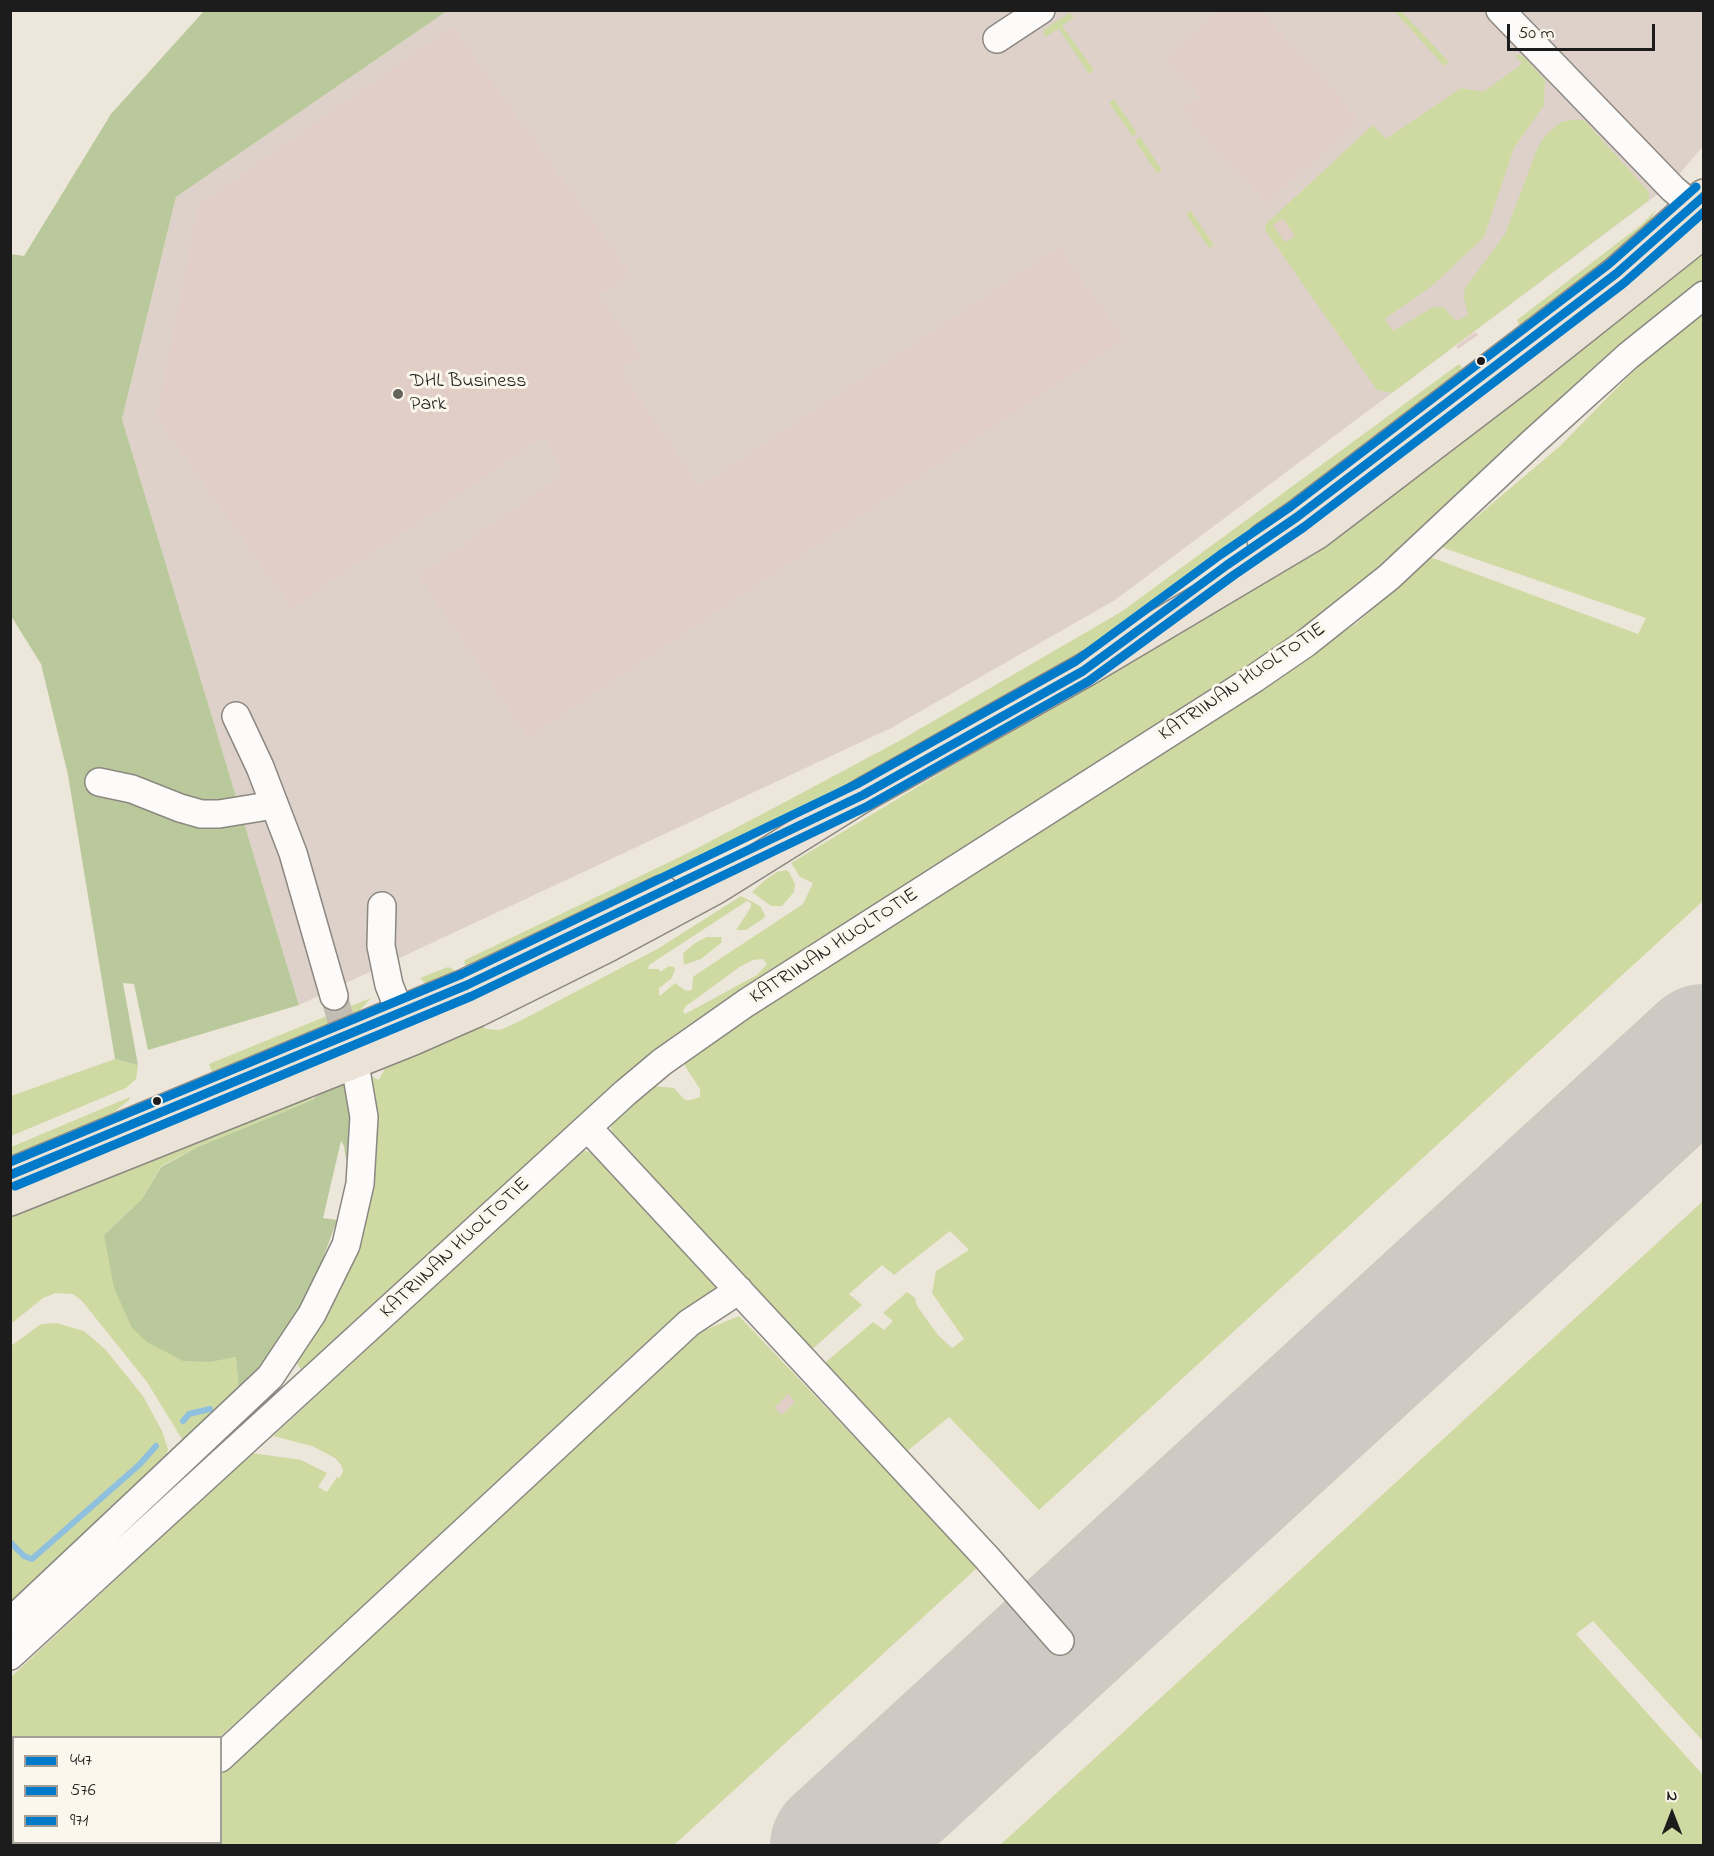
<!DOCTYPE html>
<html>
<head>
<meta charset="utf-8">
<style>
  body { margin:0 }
  #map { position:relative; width:1714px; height:1856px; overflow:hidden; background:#ede6da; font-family:"Indie Flower",sans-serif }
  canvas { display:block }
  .frame { position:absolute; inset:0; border:12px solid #1c1c1c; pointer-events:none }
  .legend { position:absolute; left:12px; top:1736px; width:210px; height:108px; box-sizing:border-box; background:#fbf7ec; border:2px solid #a29f99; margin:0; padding:8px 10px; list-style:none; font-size:18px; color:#1c1c1c }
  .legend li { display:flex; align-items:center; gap:12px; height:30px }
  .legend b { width:30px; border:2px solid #a29f99 }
  .north { position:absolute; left:1642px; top:1784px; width:60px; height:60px; -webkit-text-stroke:4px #fbf7ec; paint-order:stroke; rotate:0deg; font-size:16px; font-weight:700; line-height:24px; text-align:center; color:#1c1c1c }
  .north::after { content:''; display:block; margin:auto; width:21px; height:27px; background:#1c1c1c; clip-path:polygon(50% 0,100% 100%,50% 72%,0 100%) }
  .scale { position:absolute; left:1507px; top:24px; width:148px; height:27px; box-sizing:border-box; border:3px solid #1c1c1c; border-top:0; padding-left:8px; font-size:18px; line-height:21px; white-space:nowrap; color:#1c1c1c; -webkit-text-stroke:4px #fbf7ec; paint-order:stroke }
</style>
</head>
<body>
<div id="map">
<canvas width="1714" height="1856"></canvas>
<div class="frame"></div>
<ul class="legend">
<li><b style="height:8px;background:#007ac9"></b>447</li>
<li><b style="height:8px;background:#007ac9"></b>576</li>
<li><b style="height:8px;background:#007ac9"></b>971</li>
</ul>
<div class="north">N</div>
<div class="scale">50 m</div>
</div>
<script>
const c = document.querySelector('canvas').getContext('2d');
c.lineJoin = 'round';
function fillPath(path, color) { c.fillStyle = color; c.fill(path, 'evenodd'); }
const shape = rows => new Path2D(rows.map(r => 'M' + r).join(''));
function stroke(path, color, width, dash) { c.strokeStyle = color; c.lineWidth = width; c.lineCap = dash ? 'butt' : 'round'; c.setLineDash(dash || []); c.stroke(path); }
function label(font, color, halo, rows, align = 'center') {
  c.font = font + ' "Indie Flower",sans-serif'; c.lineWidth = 6; c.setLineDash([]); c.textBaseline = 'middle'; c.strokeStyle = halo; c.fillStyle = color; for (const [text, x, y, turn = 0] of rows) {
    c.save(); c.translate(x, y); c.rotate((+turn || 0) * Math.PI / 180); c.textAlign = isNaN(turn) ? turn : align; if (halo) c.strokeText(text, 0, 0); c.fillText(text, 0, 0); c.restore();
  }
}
const industrial = shape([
  [447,11,1703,11,1703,146,1670,185,1115,600,891,728,299,1005,122,419,176,197]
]);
const green = shape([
  [1394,11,1401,11,1449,62,1444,66],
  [1069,13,1074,17,1062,26,1094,70,1089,74,1059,29,1045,37,1043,32,1045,29],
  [1514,54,1523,56,1545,80,1544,105,1514,148,1484,237,1432,286,1385,319,1393,331,1433,307,1443,307,1456,321,1468,315,1464,298,1465,288,1505,234,1538,147,1545,136,1561,122,1577,119,1585,121,1649,192,1649,200,1392,393,1377,390,1265,230,1266,224,1373,125,1386,139,1461,88,1483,92,1522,64],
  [1282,219,1294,235,1285,242,1273,225],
  [1114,99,1137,133,1133,137,1109,103],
  [1140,137,1162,170,1157,173,1135,141],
  [1656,210,1643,233,1520,326,1517,320,1641,225],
  [1191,211,1214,245,1209,248,1186,214],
  [1703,251,1703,280,1665,309,1406,546,1301,632,677,1033,645,1058,303,1373,296,1362,344,1279,366,1074,379,1080,387,1064,477,1024,487,1029,500,1030,516,1023,659,948,741,896,760,906,765,915,764,918,746,930,736,930,751,907,751,903,747,901,649,965,648,969,659,969,660,972,669,966,674,967,675,970,671,979,659,988,659,995,661,995,675,983,686,991,692,990,693,977,697,974,803,904,813,883,800,877,791,863,1012,730,1322,535],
  [763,959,767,964,757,975,685,1014,683,1011,686,1006,741,966,753,960],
  [1703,310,1703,901,1039,1510,949,1417,901,1456,820,1367,873,1322,884,1330,893,1321,883,1313,907,1292,915,1298,917,1306,938,1335,952,1348,964,1339,932,1293,936,1271,969,1250,950,1231,894,1275,882,1265,849,1294,862,1305,808,1353,613,1139,611,1127,618,1114,653,1086,674,1088,685,1100,691,1100,700,1097,700,1089,685,1066,686,1056,1357,623,1430,557,1638,634,1646,618,1441,547,1560,446,1658,346],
  [1459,364,1462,367,1458,375,1364,453,1138,620,905,755,749,840,657,885,468,972,464,962,465,960,686,854,787,801,899,741,1121,612],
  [786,870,789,872,795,884,794,892,782,906,771,906,752,892,765,880,777,872],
  [707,937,722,937,721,943,701,959,684,965,683,953,695,943],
  [448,967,453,969,456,978,426,984,420,978],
  [371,998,360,1010,346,1021,279,1053,212,1072,209,1064],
  [115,1059,138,1065,136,1079,126,1088,11,1136,11,1096],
  [313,1092,312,1100,198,1147,161,1166,142,1199,104,1235,107,1244,211,1362,236,1357,239,1392,185,1444,147,1382,82,1301,73,1294,56,1293,43,1298,11,1324,11,1209],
  [130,1097,129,1100,97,1126,11,1162,11,1147],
  [582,1150,593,1153,717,1286,220,1737,14,1738,14,1842,104,1843,101,1846,11,1846,11,1677,252,1453,301,1460,327,1473,318,1487,327,1492,337,1477,340,1478,343,1471,341,1465,335,1458,312,1446,273,1436],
  [1703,1201,1703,1741,1593,1621,1576,1634,1703,1775,1703,1845,1000,1845],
  [739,1316,978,1567,674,1845,138,1846,141,1842,220,1842,221,1770,700,1332],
  [56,1323,84,1331,105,1349,143,1396,162,1431,168,1449,166,1458,11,1605,11,1346,41,1324]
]);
const forest = shape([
  [204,11,447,11,176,197,122,419,299,1005,148,1050,134,984,123,983,138,1065,115,1059,68,775,41,664,11,616,10,254,24,256,111,114],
  [348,1080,353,1083,349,1158,346,1159,344,1146,341,1141,323,1218,337,1220,319,1269,300,1309,267,1363,239,1392,236,1357,211,1362,183,1361,147,1342,132,1328,114,1288,104,1235,142,1199,161,1167,198,1147,312,1100,321,1092,331,1089]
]);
const stream = shape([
  [183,1421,189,1414,210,1409],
  [10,1542,24,1556,32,1559,139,1465,156,1446]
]);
const taxiway = shape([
  [880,1846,908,1801,964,1729]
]);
const runway = shape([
  [837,1846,1704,1051]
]);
const building = shape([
  [1221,10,1260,10,1359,120,1266,203,1183,111,1200,96,1167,59],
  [452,27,630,273,599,296,640,355,620,371,699,487,1059,247,1123,339,528,738,419,576,565,473,543,437,292,608,157,417,198,206],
  [1283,219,1295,236,1285,242,1273,225],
  [1475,332,1478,335,1458,349,1456,346],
  [788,1394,795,1402,782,1415,774,1408]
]);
const minorTunnel = shape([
  [334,996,351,1055]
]);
const minor = shape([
  [1500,10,1673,189,1692,205,1704,220],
  [997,39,1041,10],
  [236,716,260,767,293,853,334,996],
  [99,782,132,789,180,808,201,814,219,814,274,805],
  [382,906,381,946,389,985,408,1032],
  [588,1128,987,1558,1060,1641],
  [10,1622,270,1377,312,1314,346,1245,360,1184,364,1117,357,1076],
  [10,1656,625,1093,662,1062,746,1003,1255,678,1306,643,1389,577,1533,442,1628,356,1704,295],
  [220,1758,689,1323,739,1290],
  [126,1846,129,1842]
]);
const major = shape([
  [1264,540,1297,517,1617,273,1704,196],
  [10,1175,467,985,662,892],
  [10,1199,411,1039,477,1010,606,946,714,888,863,795,1083,671,1317,532,1528,371,1704,231]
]);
const bus1 = shape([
  [10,1175,467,985,863,795,1083,671,1227,565,1297,517,1617,273,1704,196]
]);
const bus2 = shape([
  [15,1186,472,996,868,806,1089,681,1234,575,1304,527,1624,283,1704,212]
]);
const bus3 = shape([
  [10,1162,462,974,857,784,1076,661,1220,555,1290,507,1609,264,1696,187]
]);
const markers = [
  [1481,361,5,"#1c1c1c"],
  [398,394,6,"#65635e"],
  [157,1101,5,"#1c1c1c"]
];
const poiNames = [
  ["DHL Business",410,383],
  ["Park",410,406]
];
const streetNames = [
  ["KATRIINAN HUOLTOTIE",1243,683,-34],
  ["KATRIINAN HUOLTOTIE",835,947,-33],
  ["KATRIINAN HUOLTOTIE",456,1249,-43]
];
fillPath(industrial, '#ded1ca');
fillPath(green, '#cfdaa3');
fillPath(forest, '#bac99b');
stroke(stream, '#8fc0de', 6);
stroke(taxiway, '#cecac3', 54);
stroke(runway, '#cecac3', 134);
fillPath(building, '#e1cec7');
stroke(minorTunnel, '#c3beb4', 27, [27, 14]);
stroke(minor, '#8b8781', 30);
stroke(major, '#8b8781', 36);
stroke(minor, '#fcfbf9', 27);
stroke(major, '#ebe3d7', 33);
stroke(bus1, '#007ac9', 9);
stroke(bus2, '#007ac9', 9);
stroke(bus3, '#007ac9', 9);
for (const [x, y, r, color] of markers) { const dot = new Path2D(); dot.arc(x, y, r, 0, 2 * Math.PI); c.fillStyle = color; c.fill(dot); stroke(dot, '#fbf7ec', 2); }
label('20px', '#1c1c1c', '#fbf7ec', poiNames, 'left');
label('20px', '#1c1c1c', '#fbf7ec', streetNames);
</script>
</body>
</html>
